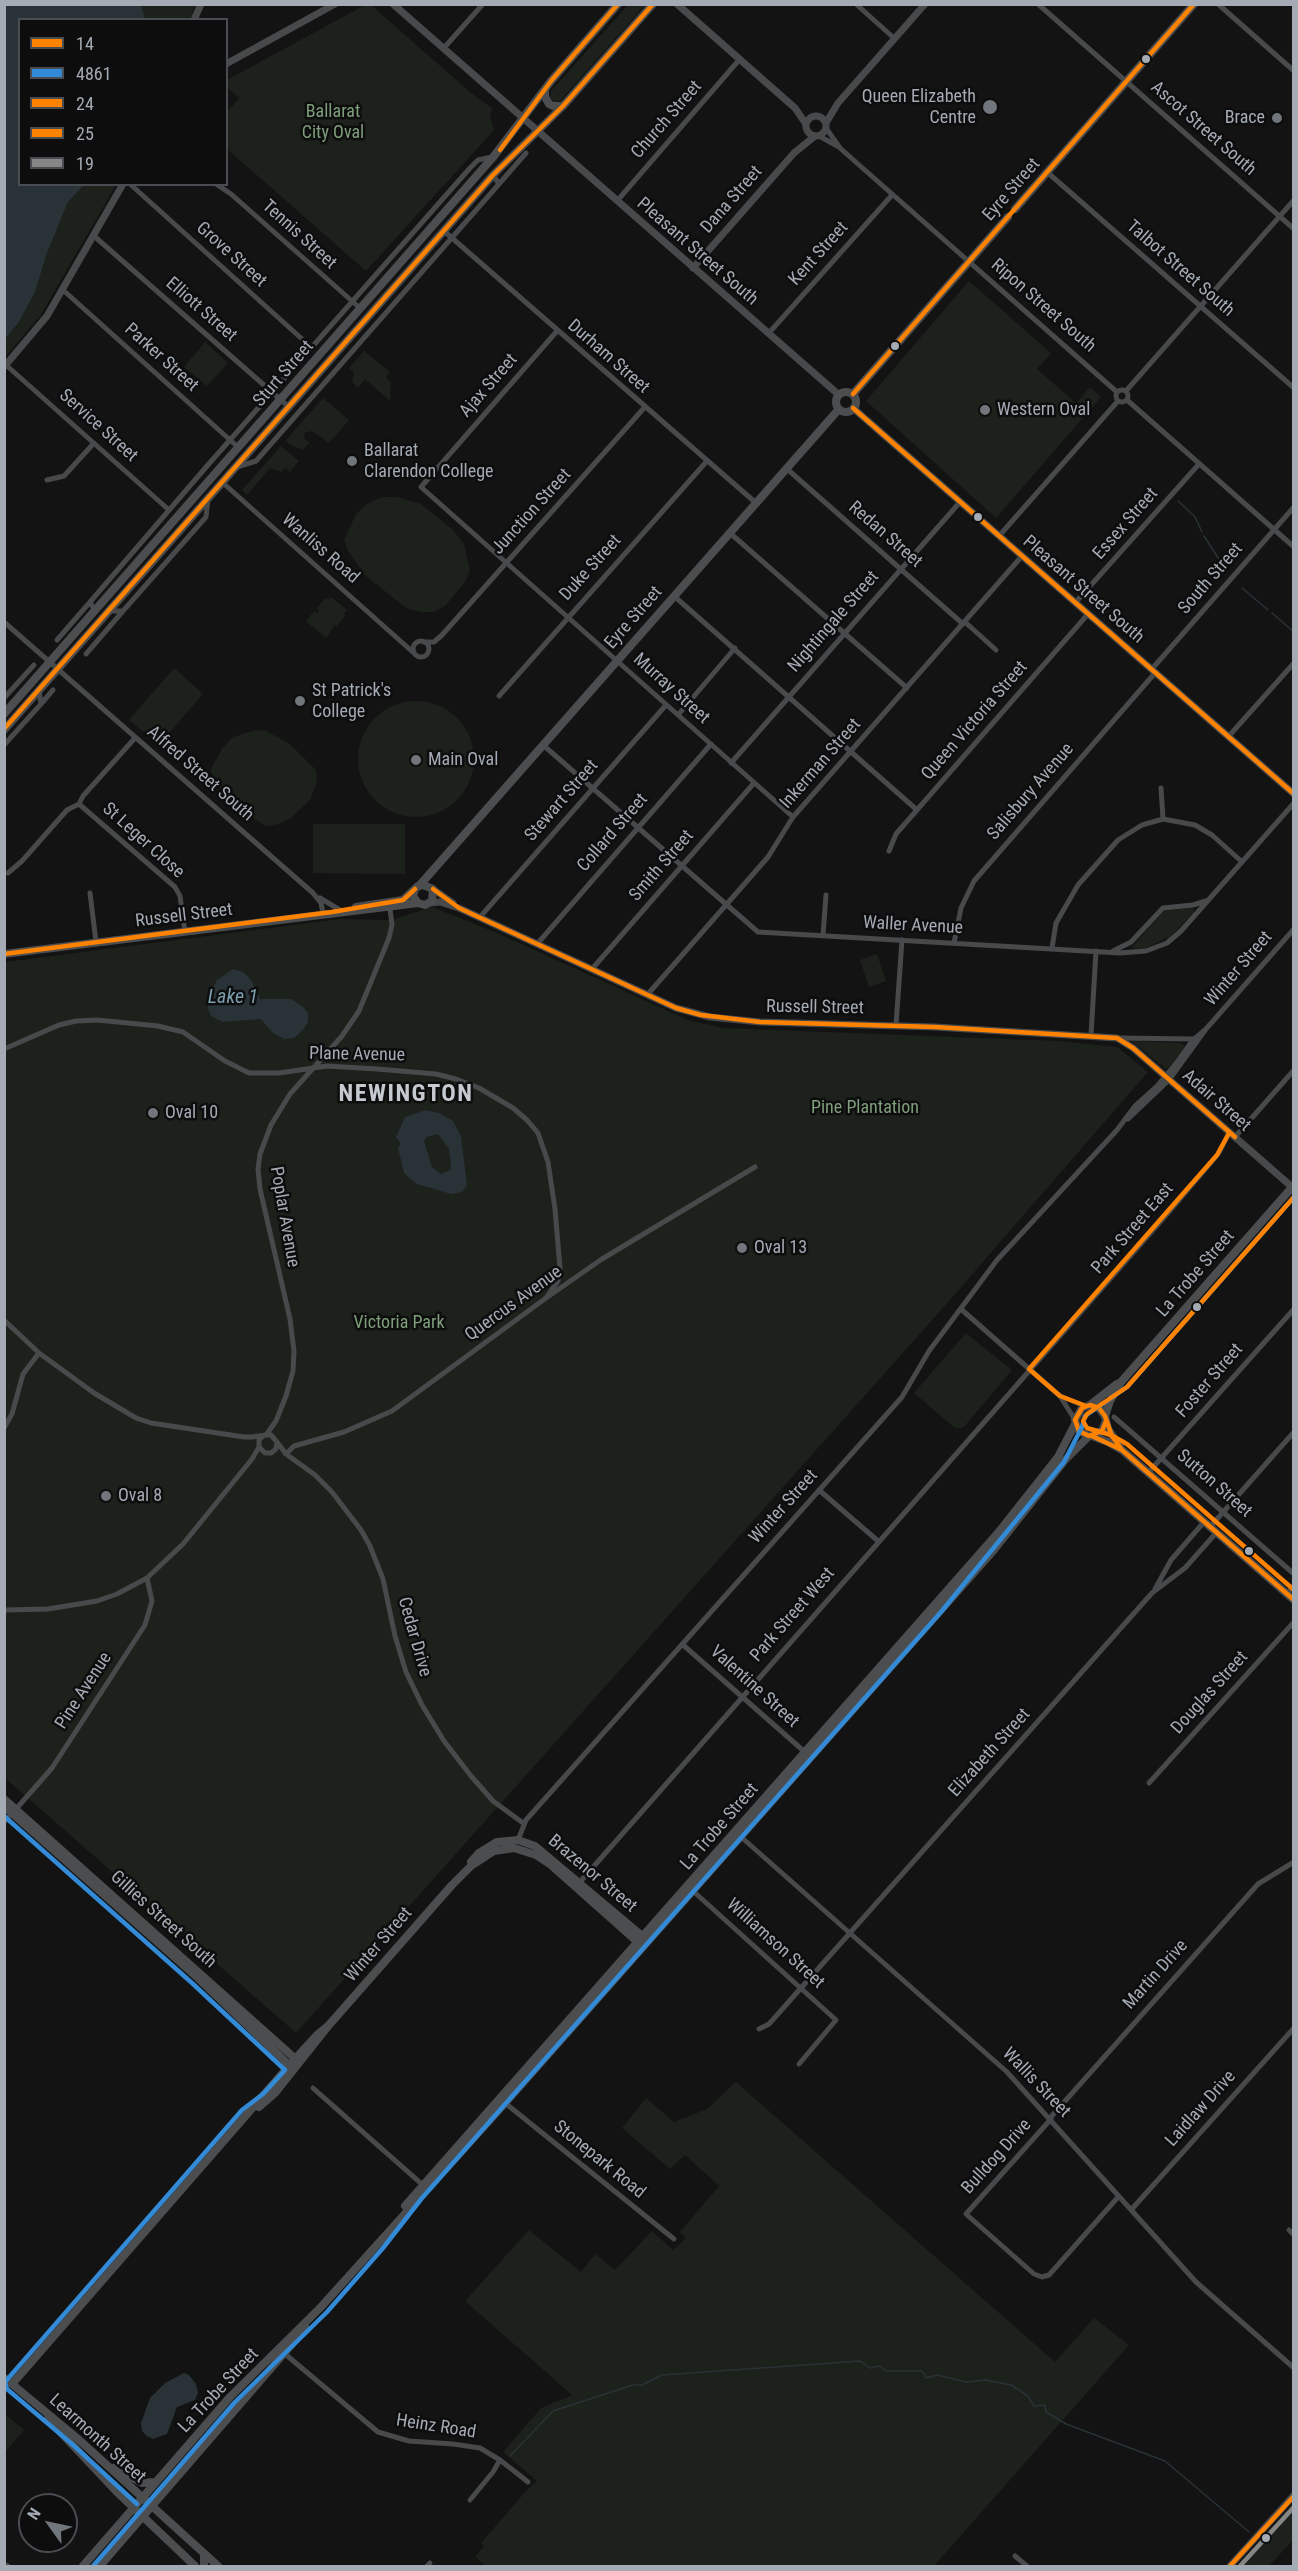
<!DOCTYPE html>
<html>
<head>
<meta charset="utf-8">
<style>
  body { margin:0 }
  #map { position:relative; width:1298px; height:2571px; overflow:hidden; background:#131313; font-family:"Roboto Condensed",sans-serif }
  canvas { display:block }
  .frame { position:absolute; inset:0; border:6px solid #a4abb4; pointer-events:none }
  .legend { position:absolute; left:18px; top:18px; width:210px; height:168px; box-sizing:border-box; background:#0d0d0e; border:2px solid #494c50; margin:0; padding:8px 10px; list-style:none; font-size:18px; color:#a4abb4 }
  .legend li { display:flex; align-items:center; gap:12px; height:30px }
  .legend b { width:30px; border:2px solid #494c50 }
  .north { position:absolute; left:18px; top:2493px; width:60px; height:60px; box-sizing:border-box; background:#0d0d0e; border:2px solid #494c50; border-radius:50%; rotate:303deg; font-size:16px; font-weight:700; line-height:24px; text-align:center; color:#a4abb4 }
  .north::after { content:''; display:block; margin:auto; width:21px; height:27px; background:#71767c; clip-path:polygon(50% 0,100% 100%,50% 72%,0 100%) }
</style>
</head>
<body>
<div id="map">
<canvas width="1298" height="2571"></canvas>
<div class="frame"></div>
<ul class="legend">
<li><b style="height:8px;background:#ff8200"></b>14</li>
<li><b style="height:8px;background:#338bd7"></b>4861</li>
<li><b style="height:8px;background:#ff8200"></b>24</li>
<li><b style="height:8px;background:#ff8200"></b>25</li>
<li><b style="height:8px;background:#868686"></b>19</li>
</ul>
<div class="north">N</div>
</div>
<script>
const c = document.querySelector('canvas').getContext('2d');
c.lineJoin = 'round';
function fillPath(path, color) { c.fillStyle = color; c.fill(path, 'evenodd'); }
const shape = rows => new Path2D(rows.map(r => 'M' + r).join(''));
function stroke(path, color, width, dash) { c.strokeStyle = color; c.lineWidth = width; c.lineCap = dash ? 'butt' : 'round'; c.setLineDash(dash || []); c.stroke(path); }
function label(font, color, halo, rows, align = 'center') {
  c.font = font + ' "Roboto Condensed",sans-serif'; c.lineWidth = 5; c.setLineDash([]); c.textBaseline = 'middle'; c.strokeStyle = halo; c.fillStyle = color; for (const [text, x, y, turn = 0] of rows) {
    c.save(); c.translate(x, y); c.rotate((+turn || 0) * Math.PI / 180); c.textAlign = isNaN(turn) ? turn : align; if (halo) c.strokeText(text, 0, 0); c.fillText(text, 0, 0); c.restore();
  }
}
const green = shape([
  [141,5,195,5,190,20,145,19],
  [365,5,371,5,471,93,492,108,490,116,494,130,366,271,226,148,227,108,229,110,239,98,227,87,227,80],
  [628,5,645,5,561,100,556,102,550,99,551,91],
  [84,185,116,185,40,316,5,357,5,339,19,322,35,292,47,253,68,202],
  [969,281,1051,353,1037,369,1076,403,1090,387,1101,397,996,518,866,401],
  [205,342,228,363,207,386,184,367],
  [364,351,390,372,386,377,391,382,390,401,365,379,358,388,352,382,354,373,349,368],
  [323,398,349,420,329,443,312,431,304,433,305,439,310,443,302,450,287,443,286,440],
  [281,446,299,461,290,472,285,468,282,472,270,468,247,495,242,490],
  [382,497,397,497,421,504,453,530,464,544,470,571,465,582,445,606,433,612,420,612,406,608,366,576,348,551,344,540,356,514,367,504],
  [331,597,347,610,344,614,345,616,337,626,335,625,326,638,306,621,314,611,317,613,319,611,317,608,325,598,328,600],
  [174,668,203,694,159,745,129,720],
  '358 759a58 58 0 1 1 116 0a58 58 0 1 1-116 0Z',
  [256,730,266,731,290,744,316,770,317,782,310,800,291,818,279,824,266,826,256,820,233,802,213,779,211,769,223,747,233,737],
  [313,824,405,824,405,874,313,873],
  [432,907,495,932,688,1020,723,1028,1058,1041,1117,1047,1148,1072,942,1309,296,2033,5,1778,5,962,340,919,391,920],
  [1191,908,1194,909,1193,913,1171,936,1144,949,1131,948,1164,911],
  [877,954,886,981,869,987,860,960],
  [1131,1041,1180,1043,1185,1046,1177,1059,1166,1069],
  [966,1333,1012,1370,963,1428,955,1428,914,1393],
  [736,2082,1055,2362,1094,2318,1129,2345,934,2566,486,2566,475,2557,484,2546,481,2543,526,2491,537,2481,503,2452,541,2408,572,2395,465,2301,529,2230,581,2272,595,2254,615,2270,652,2231,673,2250,686,2238,680,2232,719,2186,685,2155,670,2169,622,2128,646,2098,674,2122,707,2109],
  [5,2414,24,2430,5,2452],
  [1293,2502,1293,2540,1269,2566,1237,2566]
]);
const water = shape([
  [5,4,141,5,145,19,20,20,20,184,84,185,68,202,47,253,35,292,19,322,5,339],
  [233,969,243,972,251,980,260,999,291,999,302,1006,308,1013,308,1022,302,1031,294,1038,284,1039,272,1032,261,1019,223,1022,211,1016,207,1005,211,992,217,980],
  [426,1110,439,1113,453,1121,461,1136,467,1185,462,1192,451,1194,417,1184,404,1173,398,1148,401,1144,396,1137,405,1117],
  [438,1134,449,1149,451,1163,450,1170,441,1174,432,1167,424,1141,427,1137],
  [184,2373,189,2375,196,2384,198,2393,195,2400,177,2407,167,2434,153,2439,147,2436,142,2431,141,2423,150,2398,165,2383]
]);
const stream = shape([
  [1178,501,1195,517,1202,532],
  [1204,536,1224,567],
  [1242,588,1268,610],
  [1272,613,1294,632],
  [510,2456,553,2411,633,2385,642,2385,662,2375,860,2361,870,2368,880,2366,886,2371,922,2371,926,2378,937,2375,966,2382,986,2380,1011,2385,1028,2396,1034,2406,1045,2405,1046,2412,1066,2424,1165,2461,1249,2532]
]);
const minor = shape([
  [856,4,895,39],
  [1038,4,1294,229],
  [1218,4,1294,71],
  [443,49,483,4],
  [826,128,840,148,858,164,1117,392],
  [819,136,839,147],
  [1047,172,1294,388],
  [130,184,312,348],
  [216,184,231,194,361,309],
  [499,184,526,153],
  [617,201,739,60],
  [444,231,756,503],
  [94,236,289,407],
  [63,290,239,448],
  [557,331,421,487,793,817],
  [768,334,892,195],
  [6,365,169,510],
  '1116 396a6 6 0 1 1 12 0a6 6 0 1 1-12 0Z',
  [1126,391,1294,200],
  [1127,400,1294,547],
  [237,467,256,461,499,184,493,175],
  [786,468,963,624],
  [47,480,64,476,94,443],
  [223,483,415,654],
  [730,533,907,688],
  [999,536,1118,401],
  [674,596,917,810],
  [1075,603,1199,464],
  [95,611,90,602,207,466,470,168,478,160,492,157],
  [109,611,123,611,206,517,208,499],
  [4,622,313,893,321,903,323,913],
  [965,622,996,650],
  [57,640,90,602],
  '413 649a8 8 0 1 1 16 0a8 8 0 1 1-16 0Z',
  [424,642,434,642,442,635,644,408],
  [86,654,123,611],
  [1151,670,1294,507],
  [499,696,707,461],
  [4,698,34,665],
  [41,704,53,690],
  [678,715,735,648],
  [1228,737,1294,663],
  [4,745,41,704,39,691],
  [543,745,758,932,1120,953,1146,951,1167,943,1181,931,1294,803],
  [731,763,960,502],
  [1161,788,1163,819],
  [79,804,83,796,135,738],
  [889,851,896,834,1088,614],
  [8,873,22,861,67,810,79,804,175,887,180,896,185,932],
  [90,893,96,942],
  [320,898,340,910],
  [480,917,666,705],
  [823,935,826,895],
  [538,943,711,744],
  [954,943,961,908,974,881,1155,673],
  [1052,948,1056,923,1078,885,1118,840,1142,825,1163,819,1195,825,1212,835,1241,861],
  [1113,951,1131,942,1163,908,1193,905,1206,901],
  [592,969,754,783],
  [648,994,768,857,793,817,1022,556],
  [896,1025,902,940],
  [1091,1035,1096,951],
  [1118,1038,1193,1039],
  [4,1049,59,1025,76,1021,97,1020,158,1026,183,1032,225,1061,249,1073,279,1073,327,1066,377,1069,436,1074,456,1079,479,1088,513,1108,527,1120,538,1133,548,1162,555,1209,560,1268,558,1281,546,1298],
  [1128,1119,1169,1080,1206,1029,1294,929],
  [1235,1137,1294,1070],
  [962,1310,1060,1396,1085,1406],
  [4,1320,39,1353,94,1393,136,1418,151,1423,244,1437,252,1437,266,1435,271,1435,277,1442,276,1449,271,1453,265,1453,259,1447,259,1440,263,1436],
  [1060,1396,1075,1420],
  [1114,1417,1294,1574],
  [4,1428,12,1414,23,1374,39,1353],
  [266,1435,276,1421,286,1396,293,1371,294,1351,290,1319,260,1189,258,1169,260,1154,271,1125,290,1094,342,1036,359,1011,389,938,392,925,390,908],
  [277,1442,286,1454,315,1475,332,1492,361,1530,370,1546,383,1579,395,1636,406,1672,422,1705,444,1741,471,1776,493,1801,523,1823],
  [286,1454,294,1446,344,1432,392,1411,546,1298,602,1259,755,1167],
  [1148,1473,1294,1309],
  [819,1490,878,1541],
  [1210,1527,1294,1432],
  [1155,1589,1171,1560,1204,1522],
  [1286,1594,1294,1586],
  [4,1610,48,1609,97,1601,117,1594,147,1578,183,1544,252,1459,259,1447],
  [682,1644,806,1753],
  [1149,1783,1294,1622],
  [16,1809,52,1768,145,1625,152,1601,147,1578],
  [4,1822,12,1813],
  [740,1836,1007,2072,1196,2282,1294,2368],
  [518,1840,526,1820,902,1397,929,1351,997,1260,1117,1130,1135,1106,1157,1086,1178,1061,1192,1041,1206,1029],
  [580,1882,1168,1213,1219,1153,1229,1133],
  [693,1891,836,2020,799,2064],
  [759,2029,769,2024,1152,1593,1185,1568,1216,1533],
  [313,2088,423,2185],
  [505,2103,674,2239],
  [1050,2118,1258,1884,1294,1862],
  [1051,2119,966,2214,1034,2274,1042,2277,1049,2275,1119,2196],
  [1131,2210,1294,2028],
  [1289,2230,1294,2235],
  [285,2354,378,2432,409,2441,453,2444,480,2448,500,2460,528,2482],
  [470,2500,493,2472,500,2460],
  [1015,2556,1027,2566],
  [4,2564,8,2566],
  [427,2566,430,2563]
]);
const tertiary = shape([
  [393,4,839,395],
  [677,4,795,108,806,124],
  [194,20,201,4],
  [226,64,335,4],
  '806 126a10 10 0 1 1 20 0a10 10 0 1 1-20 0Z',
  [826,123,838,103,925,4],
  [693,268,794,153,815,136],
  [4,367,47,316,123,184],
  [853,408,1294,794],
  [433,889,453,903],
  [429,903,440,902,459,908,676,1008,710,1017,760,1022,935,1027,1117,1038,1133,1048,1292,1187],
  [4,2377,12,2384],
  [1230,2566,1294,2495]
]);
const secondary = shape([
  [545,89,545,97,549,104,553,106,563,106],
  [1015,209,1194,4],
  '836 402a10 10 0 1 1 20 0a10 10 0 1 1-20 0Z',
  [853,394,1008,217],
  [4,714,494,156,551,81,618,4],
  [4,730,493,175,563,106,653,4],
  [419,886,839,409],
  [356,907,403,900,418,886,423,885,433,889,432,901,425,905,418,903,413,896,415,889],
  [4,954,418,903],
  [1090,1405,1117,1384],
  [1105,1416,1110,1401,1121,1382,1294,1185],
  [1106,1421,1102,1431,1089,1436,1079,1431,1075,1420,1082,1408,1090,1405,1099,1408,1105,1416,1108,1429,1120,1447],
  [1092,1436,1108,1442,1122,1450,1294,1600],
  [4,1799,299,2062],
  [4,1806,197,1977,292,2068],
  [471,1862,479,1853,497,1842,518,1840,535,1846,647,1940],
  [259,2107,275,2093,329,2025,452,1885,471,1866,494,1851,514,1848,536,1855,551,1865,641,1945],
  [405,2206,998,1533,1058,1457,1075,1424],
  [48,2419,116,2491,195,2566],
  [114,2468,142,2483,155,2482],
  [83,2566,230,2397,321,2307,505,2103,993,1551,1065,1460,1089,1436],
  [100,2566,306,2328],
  [204,2566,204,2554],
  [218,2566,77,2438,12,2384,295,2059,318,2034,329,2025]
]);
const bus1 = shape([
  [500,150,551,81,618,4],
  [4,729,493,175,563,106,653,4],
  [433,889,459,908,676,1008,701,1015,760,1022,935,1027,1117,1038,1133,1048,1235,1137],
  [4,954,332,912,403,900,415,889],
  [1086,1406,1060,1396,1029,1369,1217,1155,1229,1133],
  [1106,1421,1102,1431,1089,1436,1079,1431,1075,1420,1082,1408,1090,1405,1099,1408,1105,1416,1112,1436,1122,1450],
  [1092,1436,1122,1450,1294,1600],
  [1230,2566,1294,2496]
]);
const bus2 = shape([
  [4,1816,192,1983,285,2070,263,2094,242,2110,5,2382,7,2389,72,2444,137,2504],
  [93,2566,235,2402,327,2312,383,2248,422,2198,941,1612,1064,1462,1082,1427,1085,1416,1127,1387,1294,1197]
]);
const bus3 = shape([
  [1294,1197,1127,1387,1087,1414,1083,1421,1087,1428,1111,1435,1127,1444,1294,1590]
]);
const bus4 = shape([
  [853,394,1194,4],
  [853,408,1294,794]
]);
const bus5 = shape([
  [1240,2566,1294,2507]
]);
const markers = [
  [1146,59,5,"#a4abb4"],
  [990,107,8,"#71767c"],
  [1277,118,6,"#71767c"],
  [895,346,5,"#a4abb4"],
  [985,410,6,"#71767c"],
  [352,461,6,"#71767c"],
  [978,517,5,"#a4abb4"],
  [300,701,6,"#71767c"],
  [416,760,6,"#71767c"],
  [153,1113,6,"#71767c"],
  [742,1248,6,"#71767c"],
  [1197,1307,5,"#a4abb4"],
  [106,1496,6,"#71767c"],
  [1249,1551,5,"#a4abb4"],
  [1266,2538,5,"#a4abb4"]
];
const poiNames = [
  ["Queen Elizabeth",976,97,"right"],
  ["Centre",976,118,"right"],
  ["Brace",1265,118,"right"],
  ["Western Oval",997,410],
  ["Ballarat",364,451],
  ["Clarendon College",364,472],
  ["St Patrick's",312,691],
  ["College",312,712],
  ["Main Oval",428,760],
  ["Oval 10",165,1113],
  ["Oval 13",754,1248],
  ["Oval 8",118,1496]
];
const parkNames = [
  ["Ballarat",333,112],
  ["City Oval",333,133],
  ["Pine Plantation",865,1108],
  ["Victoria Park",399,1323]
];
const streetNames = [
  ["Church Street",667,120,-49],
  ["Ascot Street South",1203,129,41],
  ["Eyre Street",1012,190,-49],
  ["Dana Street",732,200,-49],
  ["Tennis Street",299,235,42],
  ["Pleasant Street South",697,252,41],
  ["Kent Street",819,254,-48],
  ["Grove Street",231,255,42],
  ["Talbot Street South",1180,269,41],
  ["Ripon Street South",1043,306,41],
  ["Elliott Street",201,310,41],
  ["Durham Street",608,357,41],
  ["Parker Street",161,358,42],
  ["Sturt Street",284,374,-49],
  ["Ajax Street",489,386,-49],
  ["Service Street",98,426,42],
  ["Junction Street",532,512,-48],
  ["Essex Street",1126,524,-49],
  ["Redan Street",885,535,41],
  ["Wanliss Road",320,549,41],
  ["Duke Street",591,568,-48],
  ["South Street",1211,579,-49],
  ["Pleasant Street South",1083,590,41],
  ["Eyre Street",634,618,-49],
  ["Nightingale Street",834,622,-49],
  ["Murray Street",671,689,42],
  ["Queen Victoria Street",975,721,-49],
  ["Inkerman Street",821,764,-49],
  ["Alfred Street South",200,774,41],
  ["Salisbury Avenue",1031,792,-49],
  ["Stewart Street",562,801,-49],
  ["Collard Street",613,833,-49],
  ["St Leger Close",143,841,42],
  ["Smith Street",662,866,-49],
  ["Russell Street",184,916,-7],
  ["Waller Avenue",913,926,3],
  ["Winter Street",1239,969,-49],
  ["Russell Street",815,1008,1],
  ["Plane Avenue",357,1055,1],
  ["Adair Street",1216,1101,41],
  ["Poplar Avenue",284,1217,80],
  ["Park Street East",1133,1229,-49],
  ["La Trobe Street",1196,1274,-49],
  ["Quercus Avenue",514,1304,-36],
  ["Foster Street",1210,1381,-49],
  ["Sutton Street",1214,1484,41],
  ["Winter Street",784,1507,-48],
  ["Park Street West",793,1615,-49],
  ["Cedar Drive",414,1637,74],
  ["Valentine Street",754,1687,42],
  ["Pine Avenue",84,1691,-57],
  ["Douglas Street",1210,1693,-48],
  ["Elizabeth Street",990,1753,-48],
  ["La Trobe Street",720,1827,-49],
  ["Brazenor Street",592,1874,40],
  ["Gillies Street South",163,1920,42],
  ["Williamson Street",775,1944,42],
  ["Winter Street",379,1945,-49],
  ["Martin Drive",1156,1975,-48],
  ["Wallis Street",1036,2083,46],
  ["Laidlaw Drive",1201,2109,-48],
  ["Bulldog Drive",997,2157,-48],
  ["Stonepark Road",599,2160,39],
  ["La Trobe Street",219,2391,-47],
  ["Heinz Road",436,2427,9],
  ["Learmonth Street",97,2439,42]
];
const waterNames = [
  ["Lake 1",233,998]
];
const districtNames = [
  ["NEWINGTON",406,1095]
];
fillPath(green, '#1c211b');
fillPath(water, '#293236');
stroke(stream, '#293236', 1.5);
stroke(minor, '#47494b', 5);
stroke(tertiary, '#47494b', 7);
stroke(secondary, '#4b4d4f', 8);
stroke(bus1, '#ff8200', 4.5);
stroke(bus2, '#338bd7', 4.5);
stroke(bus3, '#ff8200', 4.5);
stroke(bus4, '#ff8200', 4.5);
stroke(bus5, '#868686', 4.5);
for (const [x, y, r, color] of markers) { const dot = new Path2D(); dot.arc(x, y, r, 0, 2 * Math.PI); c.fillStyle = color; c.fill(dot); stroke(dot, '#0d0d0e', 2); }
label('18px', '#a4abb4', '#0d0d0e', poiNames, 'left');
label('18px', '#7f9e7b', '#0d0d0e', parkNames);
label('18px', '#a4abb4', '#0d0d0e', streetNames);
label('italic 20px', '#7c9fae', '#0d0d0e', waterNames);
c.letterSpacing = '1.5px';
label('bold 24px', '#c5cad0', '#0d0d0e', districtNames);
c.letterSpacing = '0px';
</script>
</body>
</html>
